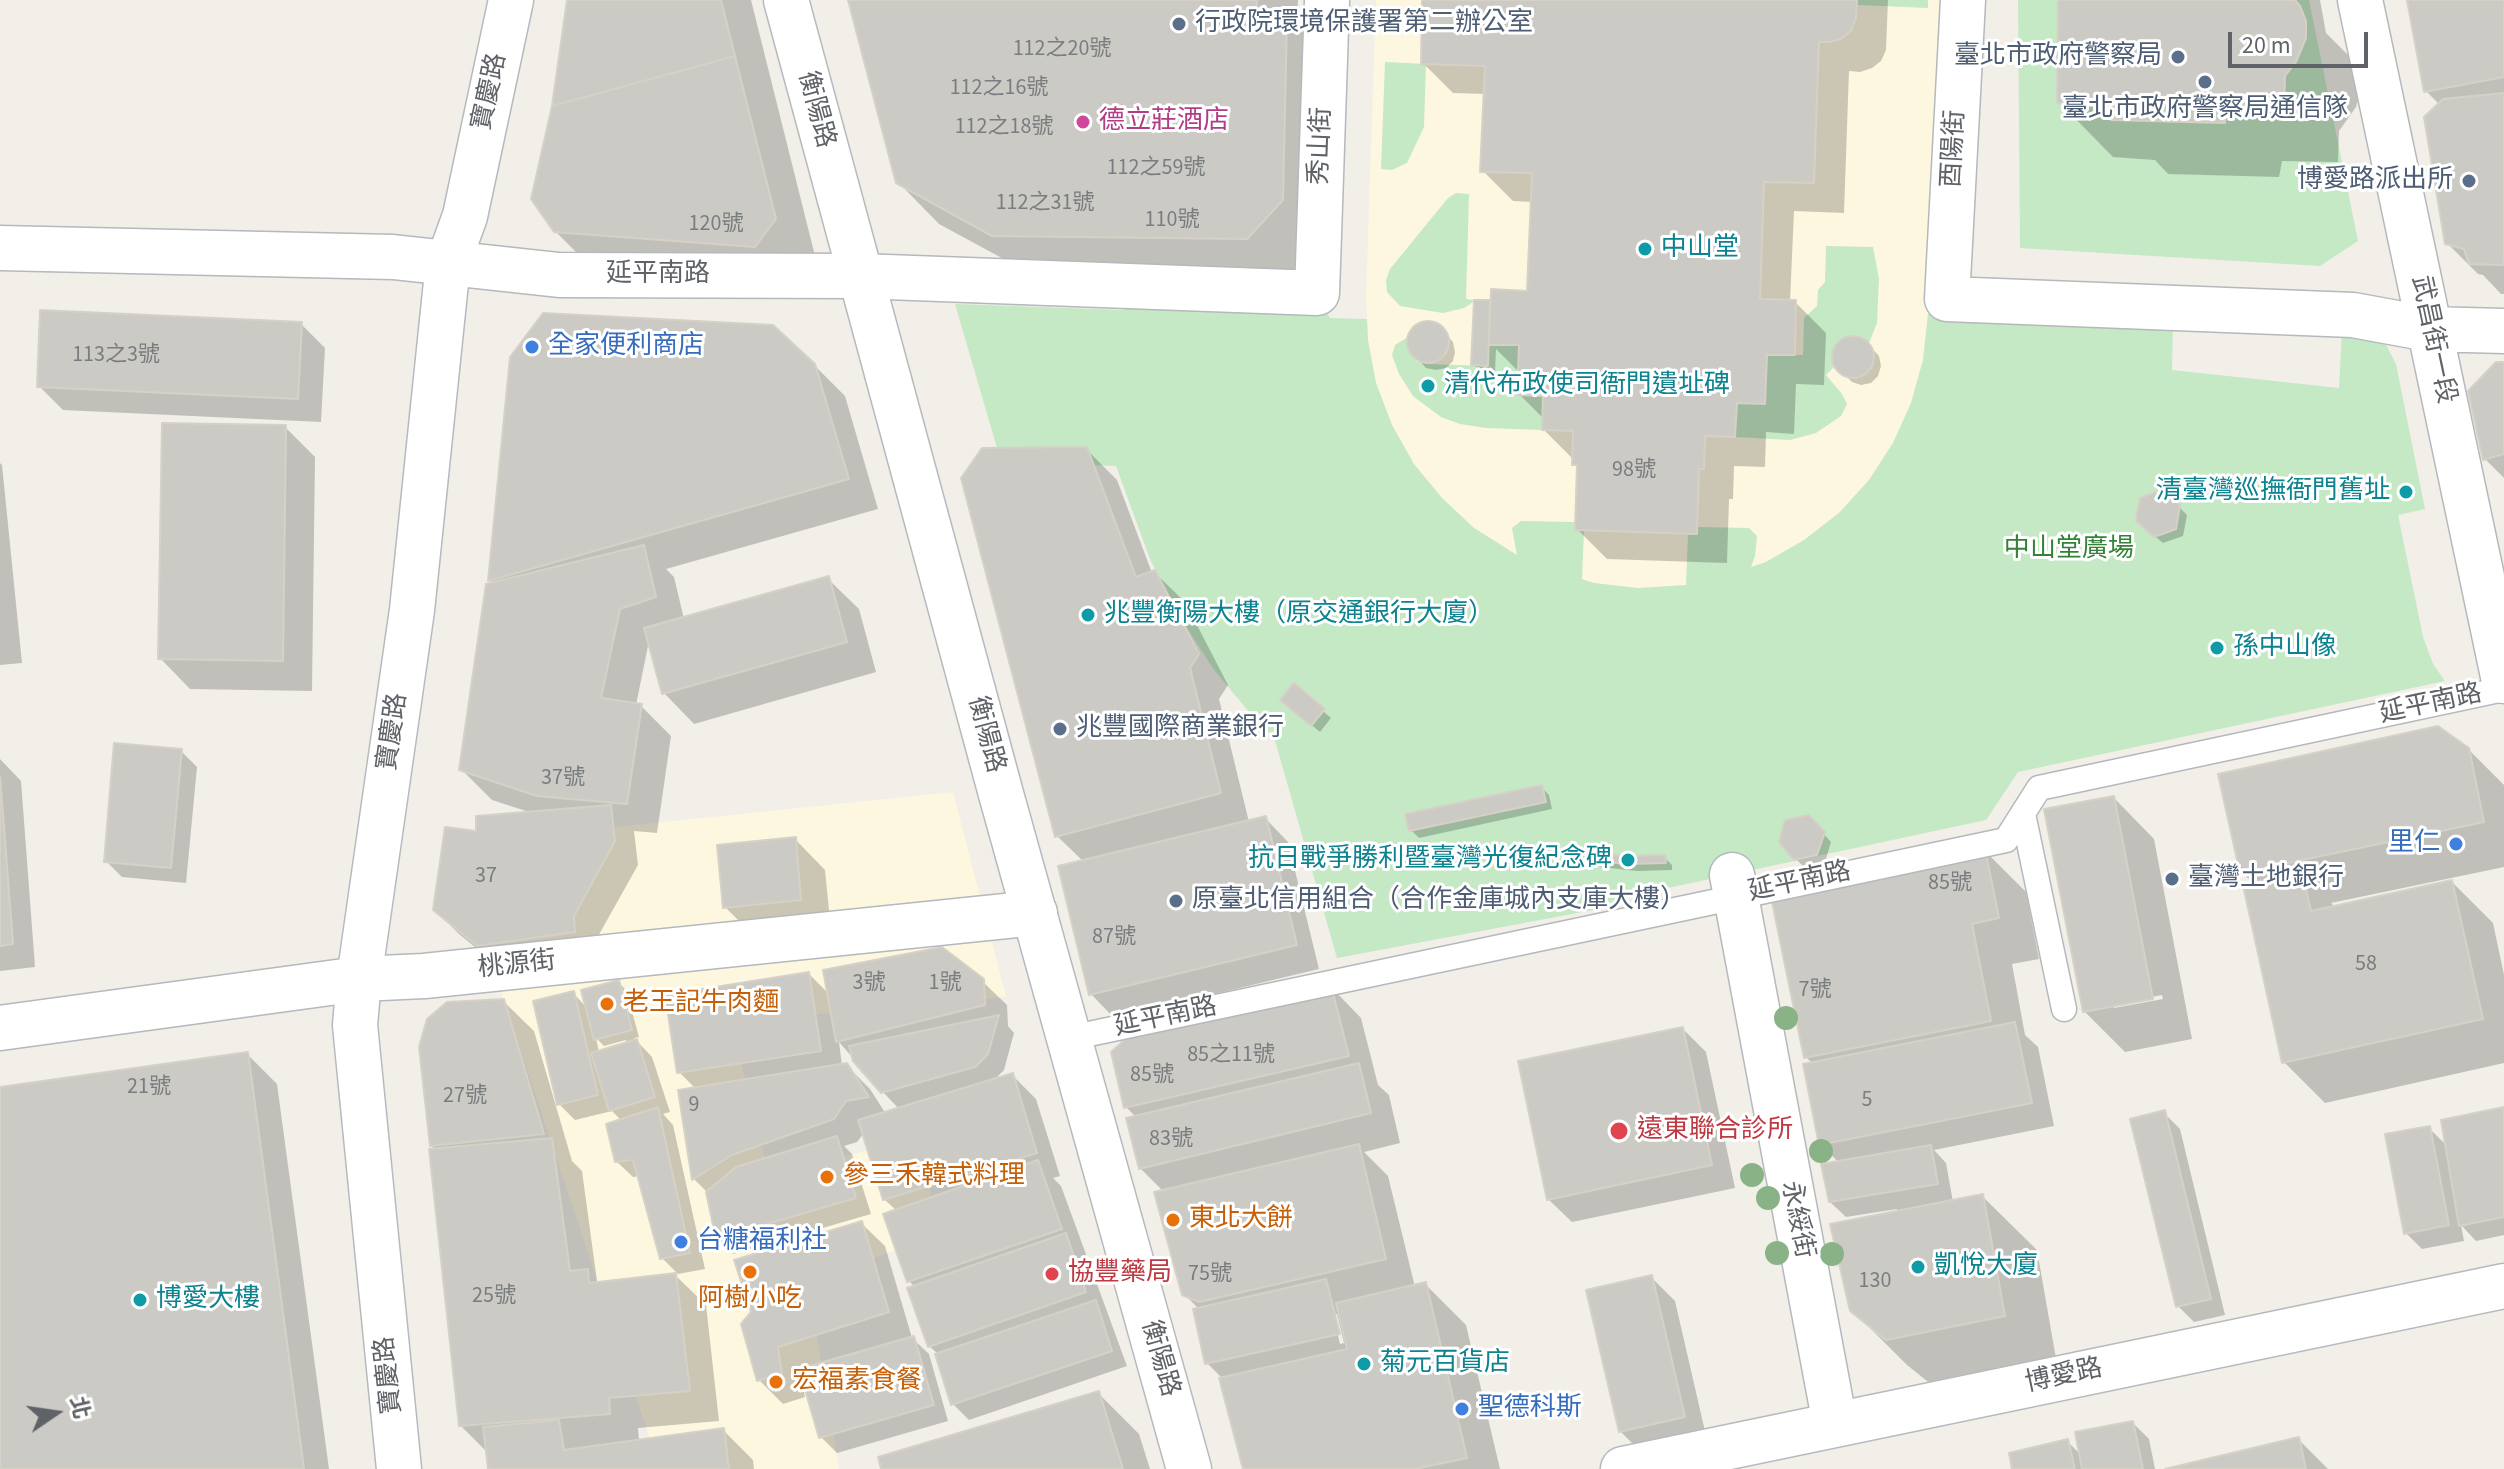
<!DOCTYPE html>
<html>
<head>
<meta charset="utf-8">
<style>
  body { margin:0 }
  #map { position:relative; width:2504px; height:1469px; overflow:hidden; background:#f1efe8; font-family:"Source Sans 3","Noto Sans TC",sans-serif }
  canvas { display:block }
  .north { position:absolute; left:16px; top:1373px; width:80px; height:80px; -webkit-text-stroke:6px #fff; paint-order:stroke; rotate:77deg; font-size:22px; font-weight:700; line-height:32px; text-align:center; color:#5f6368 }
  .north::after { content:''; display:block; margin:auto; width:28px; height:36px; background:#5f6368; clip-path:polygon(50% 0,100% 100%,50% 72%,0 100%) }
  .scale { position:absolute; left:2228px; top:32px; width:140px; height:36px; box-sizing:border-box; border:4px solid #5f6368; border-top:0; padding-left:10px; font-size:24px; line-height:28px; white-space:nowrap; color:#5f6368; -webkit-text-stroke:6px #fff; paint-order:stroke }
</style>
</head>
<body>
<div id="map">
<canvas width="2504" height="1469"></canvas>
<div class="north">北</div>
<div class="scale">20 m</div>
</div>
<script>
const c = document.querySelector('canvas').getContext('2d');
c.lineJoin = 'round';
function fillPath(path, color) { c.fillStyle = color; c.fill(path, 'evenodd'); }
const shape = rows => new Path2D(rows.map(r => 'M' + r).join(''));
function stroke(path, color, width, dash) { c.strokeStyle = color; c.lineWidth = width; c.lineCap = dash ? 'butt' : 'round'; c.setLineDash(dash || []); c.stroke(path); }
function label(font, color, halo, rows, align = 'center') {
  c.font = font + ' "Source Sans 3","Noto Sans TC",sans-serif'; c.lineWidth = 6; c.setLineDash([]); c.textBaseline = 'middle'; c.strokeStyle = halo; c.fillStyle = color; for (const [text, x, y, turn = 0] of rows) {
    c.save(); c.translate(x, y); c.rotate((+turn || 0) * Math.PI / 180); c.textAlign = isNaN(turn) ? turn : align; if (halo) c.strokeText(text, 0, 0); c.fillText(text, 0, 0); c.restore();
  }
}
const commercial = shape([
  [1376,0,1939,0,1928,314,1923,360,1911,403,1893,443,1869,480,1839,513,1804,540,1766,562,1725,577,1682,586,1638,588,1594,583,1551,571,1511,552,1474,528,1442,498,1414,464,1392,425,1376,383,1368,340,1366,296],
  [953,792,1006,997,731,1022,769,1177,917,1137,940,1234,808,1282,839,1469,660,1469,452,844]
]);
const green = shape([
  [1857,0,1928,0,1928,8,1857,5],
  [2018,0,2309,0,2358,241,2320,266,2020,248],
  [1385,62,1426,64,1424,127,1407,163,1392,170,1381,169],
  [1456,193,1469,194,1466,299,1474,300,1473,302,1464,308,1443,313,1400,306,1387,292,1386,280,1390,269,1448,198],
  [1826,246,1873,247,1879,279,1877,323,1869,343,1865,339,1854,335,1843,338,1835,345,1832,356,1835,366,1826,375,1842,394,1847,404,1841,416,1816,433,1790,440,1735,437,1737,403,1765,404,1767,355,1803,355,1804,318,1817,306,1818,290,1825,282],
  [955,304,1123,310,1124,306,1326,311,1330,318,1367,319,1368,340,1376,383,1392,425,1414,464,1442,498,1474,528,1517,555,1512,528,1521,521,1575,522,1575,530,1584,530,1582,579,1594,583,1638,588,1686,585,1688,534,1697,534,1697,527,1749,528,1757,536,1755,556,1751,567,1766,562,1804,540,1839,513,1869,480,1893,443,1911,403,1923,360,1928,314,2173,323,2172,370,2339,388,2342,333,2366,335,2386,345,2396,364,2425,509,2398,515,2423,637,2433,664,2445,681,2018,772,1986,820,1621,898,1620,905,1337,958,1274,737,1255,719,1214,670,1179,616,1150,559,1116,466,1011,462,1004,472],
  [1408,337,1409,352,1416,361,1427,364,1487,366,1489,345,1519,345,1517,395,1543,396,1542,430,1486,428,1460,424,1441,417,1413,396,1399,374,1392,355,1395,345]
]);
const shadow = shape([
  [569,0,751,0,816,260,596,272,555,231,553,106],
  [849,0,1298,0,1297,27,1327,58,1323,241,1288,279,1035,276,939,224,898,182],
  [1424,0,1888,0,1886,50,1881,61,1872,68,1860,72,1849,71,1844,213,1794,211,1790,302,1795,302,1826,333,1824,385,1796,384,1794,434,1766,432,1765,467,1734,466,1733,499,1729,499,1727,563,1607,559,1577,529,1579,469,1574,464,1574,460,1544,430,1544,419,1519,394,1520,373,1496,349,1495,372,1481,372,1473,364,1489,302,1492,305,1529,293,1532,202,1513,201,1483,171,1486,94,1453,93,1423,63],
  [2060,0,2320,0,2326,33,2355,62,2360,94,2356,107,2339,131,2338,162,2282,161,2279,177,2168,174,2155,160,2113,157,2059,102],
  [2409,0,2504,0,2504,294,2501,294,2483,275,2478,274,2447,243,2440,105,2426,91],
  [1428,323,1438,326,1453,342,1455,352,1453,361,1446,368,1436,370,1426,368,1411,351,1408,342,1411,332,1419,325],
  [301,324,325,348,321,422,63,410,39,386],
  [1853,337,1864,340,1879,356,1881,366,1878,376,1871,383,1861,385,1852,382,1836,366,1834,356,1837,346,1844,340],
  [2504,364,2504,478,2485,459],
  [814,365,845,396,878,509,666,569,674,577,684,619,828,579,859,609,876,672,694,724,664,693,649,641,636,705,641,706,671,736,657,833,634,831,638,865,596,940,502,969,459,934,435,910,478,833,532,813,492,800,461,769,494,584,490,580],
  [285,427,315,457,312,691,190,689,160,658],
  [1086,449,1117,480,1152,573,1154,572,1185,602,1228,685,1219,699,1249,822,1265,818,1288,842,1319,969,1114,1018,1091,994,1084,862,1057,836],
  [0,463,2,465,22,663,0,665],
  [2179,507,2187,515,2183,536,2163,543,2146,529],
  [1294,686,1331,718,1320,732,1290,707],
  [2468,749,2504,785,2504,867,2331,903,2336,908,2452,882,2493,923,2504,975,2504,1063,2325,1103,2284,1062,2254,885,2242,872],
  [181,751,197,767,186,883,122,877,106,861],
  [0,759,21,781,35,967,0,971],
  [1541,787,1549,795,1552,809,1419,838,1411,830],
  [2114,798,2154,839,2192,1039,2125,1052,2084,1011],
  [2162,995,2163,999,2114,1008,2114,1004],
  [1808,817,1831,842,1825,862,1803,866,1795,858],
  [795,839,825,870,831,930,755,937,725,907],
  [1985,851,2026,892,2039,959,2012,964,2025,1035,2038,1047,2054,1126,1934,1150,1946,1163,1953,1202,1982,1196,2037,1250,2058,1370,1942,1393,1907,1365,1852,1310,1897,1213,1897,1209,1846,1217,1830,1202,1839,1163,1821,1144,1813,1064,1806,1057],
  [1664,857,1672,865,1672,870,1637,871,1591,866,1584,859],
  [809,974,830,995,982,981,1007,1005,1008,1026,1014,1033,1004,1070,992,1082,1012,1075,1036,1099,1060,1176,1053,1178,1061,1186,1127,1366,969,1420,953,1404,937,1353,929,1346,915,1287,909,1281,897,1211,884,1199,864,1133,857,1142,844,1146,852,1154,871,1214,733,1254,718,1238,708,1193,694,1179,696,1089,679,1072],
  [839,1042,882,1091,900,1110,886,1114,870,1089,846,1065,842,1066],
  [618,982,626,990,639,1037,634,1038,652,1057,670,1112,663,1114,673,1125,705,1269,678,1274,662,1258,640,1176,633,1177,616,1161,622,1121,612,1111,575,1120,559,1104,573,993,588,1009],
  [596,1038,604,1046,626,1040,627,1044,599,1052],
  [1331,987,1361,1018,1378,1085,1389,1095,1400,1143,1364,1152,1388,1176,1415,1287,1426,1285,1466,1325,1500,1469,1245,1469,1221,1377,1207,1363,1199,1309,1184,1294,1164,1192,1140,1168,1137,1118,1126,1107],
  [1333,1314,1337,1314,1344,1343,1340,1344],
  [503,1001,534,1031,572,1161,582,1171,597,1281,599,1284,675,1275,706,1305,719,1421,638,1428,639,1441,723,1430,753,1460,754,1469,490,1469,488,1453,460,1425,437,1151,431,1146],
  [1683,1029,1706,1052,1735,1188,1572,1222,1548,1199],
  [247,1054,277,1084,329,1469,0,1469,0,1089],
  [2504,1109,2504,1235,2476,1241,2461,1225,2464,1241,2422,1249,2406,1233,2429,1128,2447,1146],
  [2164,1113,2180,1129,2225,1315,2194,1322,2178,1306],
  [861,1223,885,1246,912,1338,929,1354,948,1421,837,1453,821,1437,805,1381,802,1382,805,1397,783,1404,759,1380,744,1324],
  [1651,1277,1675,1301,1707,1440,1644,1455,1620,1431],
  [1098,1393,1139,1434,1150,1469,883,1469],
  [2133,1423,2149,1439,2155,1469,2014,1469,2067,1441,2082,1456],
  [2298,1439,2328,1469,2174,1469]
]);
const building = shape([
  [567,0,721,0,735,56,552,106,567,0],
  [848,0,1257,0,1256,15,1287,15,1283,200,1247,239,992,236,896,183,848,0],
  [1422,0,1857,0,1856,18,1851,31,1841,39,1829,42,1819,42,1814,183,1764,182,1760,299,1796,300,1795,355,1767,355,1765,404,1737,403,1735,437,1705,436,1704,469,1699,469,1697,534,1575,530,1577,465,1572,465,1573,431,1542,430,1543,396,1517,395,1519,345,1489,345,1491,289,1527,291,1532,173,1480,172,1485,66,1421,64,1422,0],
  [2058,0,2295,0,2300,6,2306,21,2306,38,2296,62,2285,76,2284,108,2227,108,2225,123,2111,120,2112,108,2057,103,2058,0],
  [2407,0,2504,0,2504,77,2424,92,2407,0],
  [735,56,776,219,755,247,554,232,531,199,552,106,735,56],
  [2504,93,2504,265,2469,264,2464,249,2445,244,2424,117,2443,99,2504,93],
  [1474,300,1490,300,1488,366,1471,365,1474,300],
  [40,310,302,322,298,399,37,387,40,310],
  [543,313,773,325,815,364,849,479,488,581,510,357,543,313],
  '1407 342a21 21 0 1 1 42 0a21 21 0 1 1-42 0Z',
  '1832 357a21 21 0 1 1 42 0a21 21 0 1 1-42 0Z',
  [2496,362,2504,362,2504,454,2483,460,2468,391,2496,362],
  [162,423,286,425,283,661,158,659,162,423],
  [1087,447,1136,577,1155,570,1199,654,1190,668,1221,793,1055,837,961,478,982,448,1087,447],
  [2162,490,2180,505,2176,529,2154,537,2136,521,2137,513,2140,498,2162,490],
  [644,545,656,597,620,609,601,698,642,704,627,804,537,796,459,770,486,584,644,545],
  [829,576,847,642,662,694,644,628,829,576],
  [1294,683,1325,709,1311,726,1280,700,1294,683],
  [2438,726,2469,748,2484,822,2240,873,2218,774,2438,726],
  [114,743,182,749,171,868,104,862,114,743],
  [0,776,13,944,0,946,0,776],
  [1542,785,1546,802,1409,831,1405,814,1542,785],
  [2114,796,2153,999,2083,1012,2044,809,2114,796],
  [611,805,615,841,574,916,575,932,477,946,433,910,445,827,476,831,476,816,611,805],
  [1809,815,1825,832,1817,855,1794,860,1779,842,1785,820,1809,815],
  [1266,816,1297,945,1089,995,1058,866,1266,816],
  [796,837,801,900,723,908,717,845,796,837],
  [1985,849,1999,918,1972,924,1991,1021,1804,1058,1770,892,1985,849],
  [1583,852,1628,856,1665,855,1666,863,1628,864,1581,860,1583,852],
  [2302,871,2311,911,2452,880,2483,1019,2282,1063,2243,885,2302,871],
  [942,947,984,979,985,1005,836,1042,823,970,942,947],
  [809,972,821,1051,677,1073,665,995,809,972],
  [619,980,632,1030,594,1040,581,990,619,980],
  [1331,985,1349,1056,1124,1108,1111,1052,1140,1026,1331,985],
  [574,991,598,1095,557,1105,533,1001,574,991],
  [504,999,544,1134,430,1146,419,1047,427,1019,447,1002,504,999],
  [999,1015,988,1054,975,1067,881,1093,853,1061,849,1046,999,1015],
  [2015,1022,2032,1103,1819,1145,1803,1064,2015,1022],
  [1683,1027,1712,1165,1547,1200,1518,1061,1683,1027],
  [637,1039,655,1097,609,1111,591,1053,637,1039],
  [248,1052,304,1469,0,1469,0,1087,248,1052],
  [847,1063,869,1097,846,1101,834,1119,732,1155,692,1180,678,1090,847,1063],
  [1359,1063,1371,1113,1139,1169,1126,1118,1359,1063],
  [1013,1073,1037,1153,883,1200,858,1120,1013,1073],
  [658,1107,690,1253,660,1259,633,1160,615,1162,606,1124,658,1107],
  [2504,1107,2504,1217,2459,1226,2441,1120,2504,1107],
  [2165,1110,2211,1299,2176,1307,2130,1119,2165,1110],
  [2430,1126,2449,1225,2404,1234,2385,1134,2430,1126],
  [837,1136,856,1198,716,1239,706,1192,736,1167,837,1136],
  [552,1138,570,1271,588,1269,589,1283,676,1273,690,1391,609,1398,610,1414,459,1426,429,1149,552,1138],
  [1359,1144,1386,1259,1199,1302,1182,1295,1154,1192,1359,1144],
  [1931,1145,1938,1184,1829,1202,1821,1164,1931,1145],
  [1038,1160,1062,1229,907,1282,883,1214,1038,1160],
  [1983,1194,2005,1316,1886,1340,1850,1311,1830,1224,1983,1194],
  [862,1221,889,1312,778,1347,782,1374,757,1381,741,1324,751,1312,734,1260,862,1221],
  [1066,1233,1086,1292,928,1347,907,1288,1066,1233],
  [1652,1275,1685,1417,1619,1432,1586,1290,1652,1275],
  [1326,1279,1340,1334,1205,1364,1193,1309,1326,1279],
  [1426,1282,1467,1458,1415,1469,1243,1469,1219,1378,1347,1349,1336,1303,1426,1282],
  [1096,1300,1112,1351,951,1405,935,1354,1096,1300],
  [914,1336,934,1405,819,1438,799,1369,914,1336],
  [1099,1391,1123,1469,881,1469,878,1457,1099,1391],
  [559,1420,564,1450,724,1428,729,1469,488,1469,483,1427,559,1420],
  [2133,1421,2143,1469,2082,1469,2075,1432,2133,1421],
  [2299,1437,2306,1469,2165,1469,2299,1437],
  [2068,1439,2075,1469,2012,1469,2009,1453,2068,1439]
]);
const lane = shape([
  [2023,814,2064,1009],
  [1070,1038,2006,840,2039,788,2504,689]
]);
const street = shape([
  [1963,0,1947,299,2353,315,2429,329,2504,331],
  [2360,0,2504,681],
  [0,248,393,257,559,275,860,276,1317,293,1327,0],
  [1732,875,1835,1424],
  [0,1028,359,979,424,976,1035,913]
]);
const secondary = shape([
  [786,0,1001,794,1189,1469],
  [399,1469,355,1025,359,979,412,610,448,263,465,216,511,0],
  [1623,1469,2504,1286]
]);
const trees = [
  [1786,1018],
  [1821,1151],
  [1752,1175],
  [1768,1198],
  [1777,1253],
  [1832,1254]
];
const markers = [
  [1179,24,8,"#5c6f8a"],
  [2178,57,8,"#5c6f8a"],
  [2205,82,8,"#5c6f8a"],
  [1083,122,8,"#d1479c"],
  [2469,181,8,"#5c6f8a"],
  [1645,249,8,"#0f9aa8"],
  [532,347,8,"#3f7fe0"],
  [1428,386,8,"#0f9aa8"],
  [2406,492,8,"#0f9aa8"],
  [1088,615,8,"#0f9aa8"],
  [2217,648,8,"#0f9aa8"],
  [1060,729,8,"#5c6f8a"],
  [2456,844,8,"#3f7fe0"],
  [1628,860,8,"#0f9aa8"],
  [2172,879,8,"#5c6f8a"],
  [1176,901,8,"#5c6f8a"],
  [607,1004,8,"#e8710a"],
  [1619,1131,10,"#e0444e"],
  [827,1177,8,"#e8710a"],
  [1173,1220,8,"#e8710a"],
  [681,1242,8,"#3f7fe0"],
  [1918,1267,8,"#0f9aa8"],
  [750,1272,8,"#e8710a"],
  [1052,1274,8,"#e0444e"],
  [140,1300,8,"#0f9aa8"],
  [1364,1364,8,"#0f9aa8"],
  [776,1382,8,"#e8710a"],
  [1462,1409,8,"#3f7fe0"]
];
const numberNames = [
  ["112之20號",1062,50],
  ["112之16號",999,89],
  ["112之18號",1004,128],
  ["112之59號",1156,169],
  ["112之31號",1045,204],
  ["110號",1172,221],
  ["120號",716,225],
  ["113之3號",116,356],
  ["98號",1634,471],
  ["37號",563,779],
  ["37",486,877],
  ["85號",1950,884],
  ["87號",1114,938],
  ["58",2366,965],
  ["3號",869,984],
  ["1號",945,984],
  ["7號",1815,991],
  ["85之11號",1231,1056],
  ["85號",1152,1076],
  ["21號",149,1088],
  ["27號",465,1097],
  ["5",1867,1101],
  ["9",694,1106],
  ["83號",1171,1140],
  ["75號",1210,1275],
  ["130",1875,1282],
  ["25號",494,1297]
];
const serviceNames = [
  ["行政院環境保護署第二辦公室",1195,24],
  ["臺北市政府警察局",2162,57,"right"],
  ["臺北市政府警察局通信隊",2205,110,"center"],
  ["博愛路派出所",2453,181,"right"],
  ["兆豐國際商業銀行",1076,729],
  ["臺灣土地銀行",2188,879],
  ["原臺北信用組合（合作金庫城內支庫大樓）",1192,901]
];
const streetNames = [
  ["寶慶路",491,92,-78],
  ["衡陽路",815,110,75],
  ["秀山街",1322,146,-88],
  ["酉陽街",1955,149,-87],
  ["延平南路",658,275],
  ["武昌街一段",2432,340,78],
  ["延平南路",2431,705,-12],
  ["寶慶路",394,732,-82],
  ["衡陽路",985,735,75],
  ["延平南路",1800,883,-12],
  ["桃源街",517,966,-6],
  ["延平南路",1166,1018,-12],
  ["永綏街",1796,1220,79],
  ["衡陽路",1159,1359,74],
  ["寶慶路",390,1375,-96],
  ["博愛路",2064,1377,-12]
];
const hotelNames = [
  ["德立莊酒店",1099,122]
];
const cultureNames = [
  ["中山堂",1661,249],
  ["清代布政使司衙門遺址碑",1444,386],
  ["清臺灣巡撫衙門舊址",2390,492,"right"],
  ["兆豐衡陽大樓（原交通銀行大廈）",1104,615],
  ["孫中山像",2233,648],
  ["抗日戰爭勝利暨臺灣光復紀念碑",1612,860,"right"],
  ["凱悅大廈",1934,1267],
  ["博愛大樓",156,1300],
  ["菊元百貨店",1380,1364]
];
const shopNames = [
  ["全家便利商店",548,347],
  ["里仁",2440,844,"right"],
  ["台糖福利社",697,1242],
  ["聖德科斯",1478,1409]
];
const parkNames = [
  ["中山堂廣場",2069,550]
];
const foodNames = [
  ["老王記牛肉麵",623,1004],
  ["參三禾韓式料理",843,1177],
  ["東北大餅",1189,1220],
  ["阿樹小吃",750,1300,"center"],
  ["宏福素食餐",792,1382]
];
const healthNames = [
  ["遠東聯合診所",1637,1131],
  ["協豐藥局",1068,1274]
];
fillPath(commercial, '#fef7e0');
fillPath(green, '#c5e8c5');
fillPath(shadow, '#0003');
fillPath(building, '#cccac5');
stroke(building, '#d6d1c6', 2);
stroke(lane, '#b5b8bc', 27);
stroke(street, '#b5b8bc', 47);
stroke(secondary, '#b6babf', 47);
stroke(lane, '#fff', 24);
stroke(street, '#fff', 44);
stroke(secondary, '#fff', 44);
c.fillStyle = '#89b387';
for (const [x, y] of trees) { c.beginPath(); c.arc(x, y, 12, 0, 2 * Math.PI); c.fill(); }
for (const [x, y, r, color] of markers) { const dot = new Path2D(); dot.arc(x, y, r, 0, 2 * Math.PI); c.fillStyle = color; c.fill(dot); stroke(dot, '#fff', 3); }
label('22px', '#7a7d7f', null, numberNames);
label('26px', '#4e5e75', '#fff', serviceNames, 'left');
label('26px', '#5f6368', '#fff', streetNames);
label('26px', '#b23c85', '#fff', hotelNames, 'left');
label('26px', '#0d838f', '#fff', cultureNames, 'left');
label('26px', '#366cbe', '#fff', shopNames, 'left');
label('26px', '#348238', '#fff', parkNames);
label('26px', '#c56008', '#fff', foodNames, 'left');
label('26px', '#be3a42', '#fff', healthNames, 'left');
</script>
</body>
</html>
